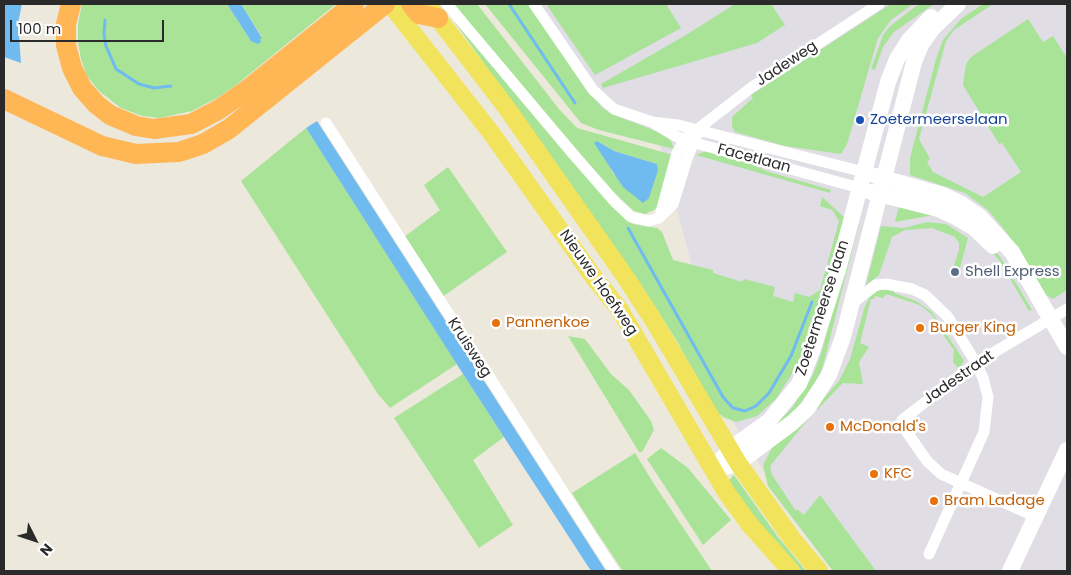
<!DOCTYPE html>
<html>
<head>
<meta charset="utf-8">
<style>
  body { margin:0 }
  #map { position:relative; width:1071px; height:575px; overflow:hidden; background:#ece8dc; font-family:Poppins,sans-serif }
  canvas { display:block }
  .frame { position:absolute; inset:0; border:5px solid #2a2a2a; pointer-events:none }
  .north { position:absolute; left:10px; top:515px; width:50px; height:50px; -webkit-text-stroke:4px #fff; paint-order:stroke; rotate:131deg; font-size:14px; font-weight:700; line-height:20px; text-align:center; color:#2a2a2a }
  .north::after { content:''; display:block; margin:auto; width:18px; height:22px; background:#2a2a2a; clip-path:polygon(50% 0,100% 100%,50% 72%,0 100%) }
  .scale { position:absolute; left:10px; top:20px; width:154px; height:22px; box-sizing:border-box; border:2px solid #2a2a2a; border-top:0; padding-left:6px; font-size:15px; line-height:18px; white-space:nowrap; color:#2a2a2a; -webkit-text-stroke:4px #fff; paint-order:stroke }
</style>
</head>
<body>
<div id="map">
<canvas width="1071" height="575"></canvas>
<div class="frame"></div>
<div class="north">N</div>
<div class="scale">100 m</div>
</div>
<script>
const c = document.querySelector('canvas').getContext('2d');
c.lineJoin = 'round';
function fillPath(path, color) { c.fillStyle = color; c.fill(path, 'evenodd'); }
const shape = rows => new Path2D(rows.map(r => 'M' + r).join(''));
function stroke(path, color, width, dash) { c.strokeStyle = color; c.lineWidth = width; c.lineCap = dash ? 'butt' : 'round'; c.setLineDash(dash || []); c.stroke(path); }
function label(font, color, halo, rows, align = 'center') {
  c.font = font + ' Poppins,sans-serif'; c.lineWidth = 5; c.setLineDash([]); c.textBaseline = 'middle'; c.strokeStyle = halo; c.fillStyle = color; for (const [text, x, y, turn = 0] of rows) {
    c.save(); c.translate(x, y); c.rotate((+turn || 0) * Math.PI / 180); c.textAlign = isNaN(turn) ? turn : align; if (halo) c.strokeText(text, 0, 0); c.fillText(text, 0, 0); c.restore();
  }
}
const industrial = shape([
  [521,4,1067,4,1067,571,849,571,787,509,732,420,659,140,614,126]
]);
const green = shape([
  [82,4,227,4,251,41,262,37,241,4,336,4,236,85,217,98,192,111,160,118,142,116,121,108,99,91,87,76,81,59,78,42,78,24],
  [453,4,477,4,559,109,577,128,673,155,659,205,654,210,645,214,634,211,611,190],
  [597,141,614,151,657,164,614,175],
  [485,4,529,4,602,108,617,116,661,133,670,139,674,149,599,130,581,123],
  [546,4,666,4,681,28,595,75],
  [735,4,771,4,785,25,757,43,603,88,601,84,686,35],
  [891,4,913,4,891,20,878,38,847,144,841,154,785,146,735,132,732,126,732,117,753,98,751,95],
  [919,4,934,4,894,32,883,47,875,70,871,69,883,35,890,26],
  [983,4,993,4,954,30,946,41,919,139,930,159,927,162,933,172,983,197,1021,172,1002,143,999,144,963,85,966,64,971,57,1028,19,1043,42,1053,36,1067,58,1067,290,1053,299,1046,295,1007,233,989,211,965,193,910,175,910,158,936,59,943,40,961,19],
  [453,20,625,219,633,224,657,228,662,232,673,260,713,270,713,273,742,282,744,279,775,287,773,296,793,302,795,293,809,297,820,290,839,221,832,210,820,206,822,197,845,218,821,301,798,364,776,399,757,416,736,422,723,417,715,410,675,338,636,277],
  [306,128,457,364,390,408,378,394,241,181],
  [706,151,748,162,766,171,831,190,830,193,696,155],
  [448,167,507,252,442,297,404,237,440,210,424,185],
  [904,205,944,215,962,223,987,241,1001,258,1032,310,1029,311,999,260,977,236,954,221,934,215,895,222,899,206],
  [856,222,859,223,823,366,818,378,795,411,771,429,792,408,813,375,822,351],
  [927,222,946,224,968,238,960,268,954,265,959,250,959,243,955,237,932,228,905,230,892,237,879,275,866,285,881,226,904,228],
  [881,289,894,290,894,293,916,301,932,312,964,361,959,369,953,362,954,350,944,336,943,330,931,314,920,305,886,294,883,298,875,296,874,299,871,299,860,343,869,347,859,362,863,384,843,383,809,418,770,466,772,475,796,511,797,509,804,515,820,495,876,571,833,571,768,486,763,465,772,448,814,409,839,381,850,359,865,306,871,295],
  [568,336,585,339,611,374,629,390,651,421,654,430,642,452,639,452],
  [463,374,504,437,473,460,513,525,479,548,394,418],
  [661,448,688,468,731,520,703,545,647,459],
  [635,453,654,484,712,571,623,571,596,531,572,493],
  [734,475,778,537,806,571,799,571,760,527,728,481]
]);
const water = shape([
  [4,4,22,4,18,23,21,63,4,57],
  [227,4,241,4,262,38,260,39,261,42,258,44,251,41],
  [317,121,380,219,606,571,591,571,463,374,306,128],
  [597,141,614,151,657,164,658,170,649,198,643,203,623,187,594,143]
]);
const stream = shape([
  [509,4,575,103],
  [105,20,104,35,106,46,116,69,139,84,154,88,171,86],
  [628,228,723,397,733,408,745,411,756,406,769,393,791,356,812,302]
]);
const street = shape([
  [447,4,573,154,616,203,631,217,648,221,659,218,673,204,688,156,699,130],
  [534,4,593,90,614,109,652,122,678,125,864,172],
  [326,123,614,571],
  [655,124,675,136,695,143,860,188],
  [660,216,677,153,685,139,752,87,879,4],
  [851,304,876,285,886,284,912,289,925,295,948,317,976,363,983,378,988,397,984,432,929,554],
  [1036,517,941,474,927,461,902,425,902,420,976,363,1067,309]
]);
const secondary = shape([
  [876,176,943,195,963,205,979,216,1012,252,1067,347],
  [871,192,938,209,956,217,973,227,993,246],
  [722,459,730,449,769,421,799,384,812,351,838,270,888,82,897,59,909,40,931,17],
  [713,471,738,463,792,423,808,408,829,375,843,337,914,62,921,45,933,28,958,4],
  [1010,571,1067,450]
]);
const primary = shape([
  [390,4,492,134,595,279,620,310,726,492,750,525,791,571],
  [427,4,506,107,624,275,652,318,738,463,793,540,819,571]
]);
const highway = shape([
  [71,4,66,24,66,45,72,68,82,88,96,104,110,115,136,126,154,129,191,124,218,110,247,90,354,4],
  [411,4,419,14,438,18],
  [4,99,102,146,136,154,179,152,203,144,229,129,385,4]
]);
const markers = [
  [860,120,5,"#1a4fb4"],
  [955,272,5,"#5c6f8a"],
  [496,323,5,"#e8710a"],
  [920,328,5,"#e8710a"],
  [830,427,5,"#e8710a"],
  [874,474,5,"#e8710a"],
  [934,501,5,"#e8710a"]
];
const streetNames = [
  ["Jadeweg",787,64,-33],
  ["Facetlaan",754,159,15],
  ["Nieuwe Hoefweg",598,283,55],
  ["Zoetermeerse laan",823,308,-72],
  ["Kruisweg",469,348,57],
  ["Jadestraat",959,378,-35]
];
const transitNames = [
  ["Zoetermeerselaan",870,120]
];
const serviceNames = [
  ["Shell Express",965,272]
];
const foodNames = [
  ["Pannenkoe",506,323],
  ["Burger King",930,328],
  ["McDonald's",840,427],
  ["KFC",884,474],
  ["Bram Ladage",944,501]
];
fillPath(industrial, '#e0dde5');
fillPath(green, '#a8e398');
fillPath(water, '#6fbbef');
stroke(stream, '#6fbbef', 3);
stroke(street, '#fff', 11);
stroke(secondary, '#fff', 16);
stroke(primary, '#f1e35c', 18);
stroke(highway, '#ffb655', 20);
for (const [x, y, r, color] of markers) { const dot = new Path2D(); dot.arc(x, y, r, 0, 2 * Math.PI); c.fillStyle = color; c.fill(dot); stroke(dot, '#fff', 2); }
label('15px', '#2a2a2a', '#fff', streetNames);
label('15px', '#164399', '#fff', transitNames, 'left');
label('15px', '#4e5e75', '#fff', serviceNames, 'left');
label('15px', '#c56008', '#fff', foodNames, 'left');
</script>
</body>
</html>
